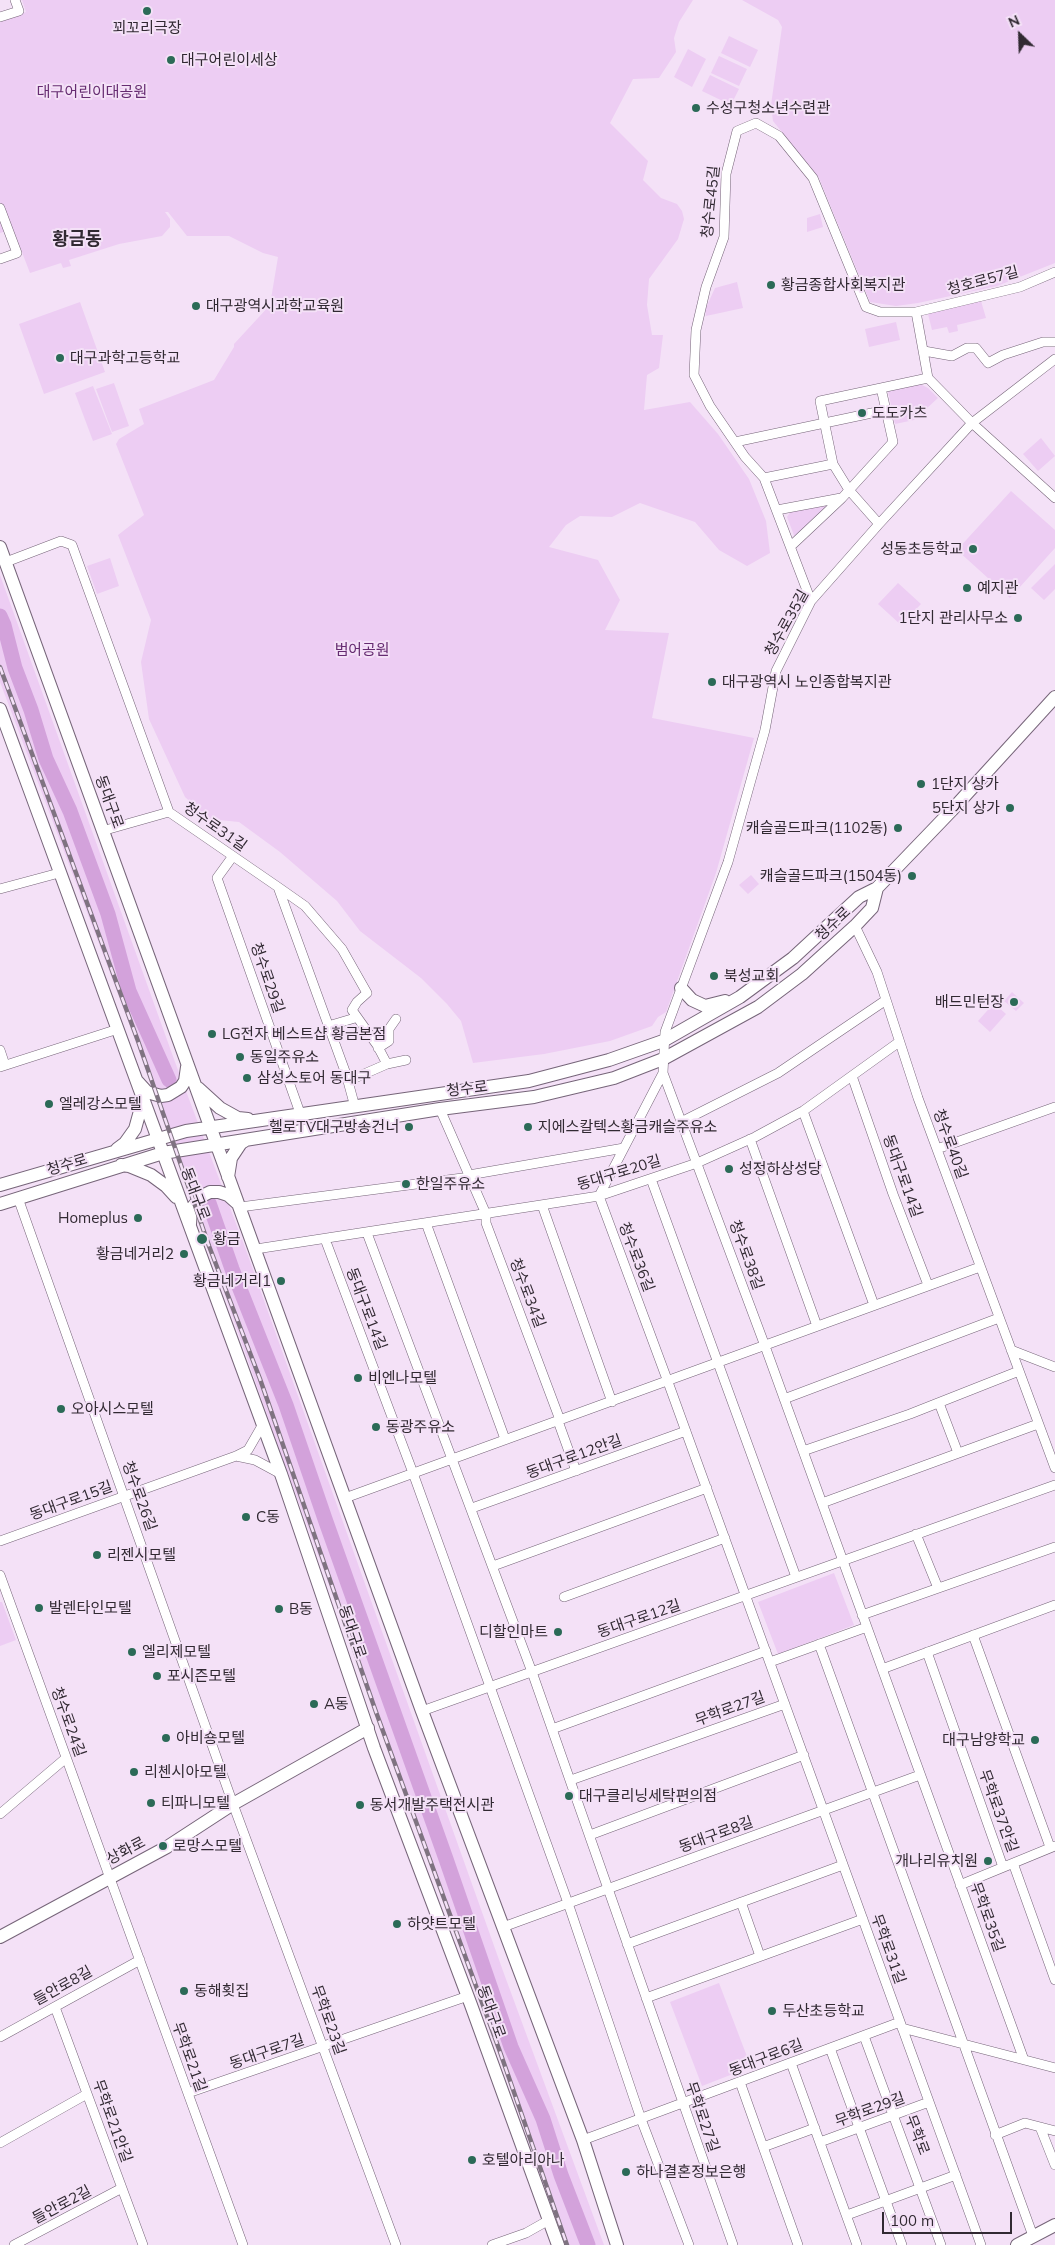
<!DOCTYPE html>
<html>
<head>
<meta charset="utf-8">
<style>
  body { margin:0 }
  #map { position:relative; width:1055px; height:2245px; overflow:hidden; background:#f4e1f7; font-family:Mulish,sans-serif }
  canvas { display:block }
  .north { position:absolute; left:995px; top:10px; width:50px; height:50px; -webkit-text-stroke:4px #f4e1f7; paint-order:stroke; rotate:336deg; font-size:14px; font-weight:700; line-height:20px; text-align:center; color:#312932 }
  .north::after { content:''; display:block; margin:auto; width:18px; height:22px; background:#312932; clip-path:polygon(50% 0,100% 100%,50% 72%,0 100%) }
  .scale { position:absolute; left:882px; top:2212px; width:130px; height:22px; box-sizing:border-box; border:2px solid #312932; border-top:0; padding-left:6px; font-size:15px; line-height:18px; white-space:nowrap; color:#312932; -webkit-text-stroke:4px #f4e1f7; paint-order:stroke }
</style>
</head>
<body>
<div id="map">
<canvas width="1055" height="2245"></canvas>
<div class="north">N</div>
<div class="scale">100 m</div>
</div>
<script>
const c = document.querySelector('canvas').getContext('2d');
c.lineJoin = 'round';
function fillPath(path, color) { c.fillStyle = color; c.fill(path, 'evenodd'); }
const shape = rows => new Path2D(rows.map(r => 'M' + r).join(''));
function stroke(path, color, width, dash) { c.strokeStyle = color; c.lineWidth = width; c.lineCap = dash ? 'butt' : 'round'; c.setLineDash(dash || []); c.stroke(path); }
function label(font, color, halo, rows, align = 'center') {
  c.font = font + ' Mulish,"Noto Sans KR",sans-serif'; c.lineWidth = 4; c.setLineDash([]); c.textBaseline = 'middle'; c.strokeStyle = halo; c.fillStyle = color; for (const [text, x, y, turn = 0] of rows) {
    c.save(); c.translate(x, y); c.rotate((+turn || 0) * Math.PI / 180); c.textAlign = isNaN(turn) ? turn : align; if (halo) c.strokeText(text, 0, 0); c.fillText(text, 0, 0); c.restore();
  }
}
const green = shape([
  [22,0,693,0,679,22,674,38,676,52,659,78,633,79,610,123,648,161,643,180,661,198,677,204,682,211,684,219,678,239,649,279,647,305,652,335,663,335,659,368,647,375,644,410,690,402,718,434,749,479,766,521,770,553,747,566,719,550,695,522,640,503,612,517,580,516,566,525,549,547,598,560,620,600,605,630,669,633,652,718,754,738,716,873,666,1012,658,1017,652,1026,610,1041,544,1054,473,1063,461,1021,447,1004,421,978,360,931,337,901,280,852,239,822,209,819,185,797,149,719,141,662,151,620,118,535,144,515,116,444,119,439,144,424,139,409,214,380,234,347,234,344,270,305,278,257,263,253,229,236,187,236,168,212,165,212,170,219,170,227,162,236,119,244,69,260,71,266,63,268,61,263,30,273,13,229,0,233,0,22,26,12],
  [742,0,1055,0,1055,263,997,286,918,303,896,306,870,302,819,178,773,121,771,105,782,27,778,20],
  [729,36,758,50,750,67,721,53],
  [688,49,706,59,692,87,674,77],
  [719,56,747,69,739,86,711,73],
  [710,75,739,89,731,105,702,91],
  [820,214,823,227,807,232,807,218],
  [737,282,743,308,706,316,705,310,715,288],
  [981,301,986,318,957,325,958,331,949,333,947,327,932,330,928,314],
  [80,302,105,372,44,394,19,324],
  [896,322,900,340,869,347,865,329],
  [114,383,129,426,112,432,96,389],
  [920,384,928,388,938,398,914,420,895,424,888,391],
  [93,386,112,434,93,441,75,393],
  [1041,438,1055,456,1038,471,1023,454],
  [1011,491,1055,530,1055,548,1010,598,957,550],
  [835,502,795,538,787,517,791,511],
  [110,558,119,586,97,594,87,566],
  [1055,564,1055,589,1044,600,1031,588],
  [0,575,175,1062,246,1250,503,1971,604,2245,565,2245,481,2000,277,1443,130,1026,0,682],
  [898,583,921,604,901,625,878,604],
  [751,875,759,884,748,894,739,885],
  [1012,992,1024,1003,1016,1011,1004,1001],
  [994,1003,1006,1014,990,1032,978,1021],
  [834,1573,854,1625,778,1654,758,1602],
  [0,1602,2,1602,16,1640,0,1646],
  [719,1983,751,2067,702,2086,670,2002]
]);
const river = shape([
  [0,616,4,625,15,668,31,710,46,759,70,811,108,914,129,991,169,1080],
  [209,1203,232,1269,286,1405,325,1519,446,1859,511,2047,543,2119,561,2175,588,2245]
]);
const minor = shape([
  [0,17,19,11,15,0],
  [0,208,17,253,0,259],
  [916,312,928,378,972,423,1055,498],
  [924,351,952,356,967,348,976,348,988,363,1003,355,1043,342,1055,342],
  [735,442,886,410],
  [764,478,833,464],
  [777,510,841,498],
  [879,524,849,490,833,464,820,401,928,378],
  [791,546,842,498,893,442,881,388],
  [6,562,61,541,72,545,169,812],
  [811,601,764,478,745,457,710,406,694,375,696,330,706,287,724,237,726,174,737,131,756,123,779,136,813,178,866,307,880,312,916,312,1020,287,1055,272],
  [102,831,169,812,278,887,346,1074,355,1107],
  [233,856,217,878,300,1113],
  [278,887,305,906,342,949,367,993,357,1002,352,1010,377,1045,387,1064],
  [0,889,59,873],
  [855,926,877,972,918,1098,1055,1468],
  [328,1026,355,1018],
  [378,1048,389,1041,389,1029,396,1019],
  [0,1050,5,1065],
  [0,1067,118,1029],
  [663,1073,765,1346,1024,2060],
  [852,1076,893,1194,928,1285],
  [348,1081,387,1064,406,1060],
  [440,1109,486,1214,486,1223,560,1420],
  [803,1111,874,1305],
  [683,1121,778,1073,886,1000],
  [750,1139,817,1326],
  [937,1149,1055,1107],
  [469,1175,624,1148],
  [651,1179,796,1577],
  [18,1198,233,1804,396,2245],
  [542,1205,612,1402],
  [240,1207,470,1177],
  [426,1223,505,1439],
  [367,1233,532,1672,733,2245],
  [325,1239,413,1473,568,1903,641,2119,689,2245],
  [256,1249,599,1196,697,1163,755,1137,803,1111,899,1042],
  [1011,1350,1055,1367],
  [784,1399,999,1318],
  [939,1403,958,1453],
  [558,1421,576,1471],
  [803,1451,910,1414,1019,1371],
  [236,1456,255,1460,281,1474],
  [345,1498,980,1267],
  [822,1503,1038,1424],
  [472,1508,686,1431],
  [916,1534,938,1588],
  [0,1541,236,1456,248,1450,263,1424],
  [493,1566,707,1488],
  [0,1575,243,2245],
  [564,1597,725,1538],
  [862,1615,1055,1547],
  [973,1635,1050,1847],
  [819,1644,1033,2236],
  [927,1652,1003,1867],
  [770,1662,867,1627],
  [882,1669,1055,1605],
  [422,1711,1055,1485],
  [552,1729,766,1651],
  [571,1780,785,1704],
  [0,1814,66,1758],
  [590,1835,804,1755],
  [1013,1863,1055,1980],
  [960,1885,1055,1846],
  [741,1902,760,1956],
  [503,1927,920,1775],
  [627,1944,843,1865],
  [646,1998,863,1919],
  [55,2007,143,2245],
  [902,2028,1055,2068],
  [864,2036,941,2245],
  [0,2037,140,1960],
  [830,2048,902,2245],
  [791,2063,857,2245],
  [740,2082,798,2245],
  [188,2093,468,1996],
  [1040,2127,1055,2165],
  [995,2135,1025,2123,1055,2131],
  [583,2140,900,2022],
  [820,2142,929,2102],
  [0,2143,87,2094],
  [763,2147,815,2128],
  [847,2215,956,2175],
  [14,2245,122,2188],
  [492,2245,526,2233,549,2220],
  [981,2245,668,1382,599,1196,663,1073,665,1032,728,862,765,730,776,671,811,601,879,524,972,423,1055,359]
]);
const secondary = shape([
  [0,547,422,1711,583,2140,617,2245],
  [0,709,281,1474,374,1748,471,2005,558,2245],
  [681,988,692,1000,705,1006,725,1001],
  [137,1081,147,1092,161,1096,168,1095,181,1087,185,1081,187,1067],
  [198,1088,220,1108,238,1118,248,1119],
  [117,1149,125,1143,135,1129,143,1100],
  [121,1165,129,1166,151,1175,166,1186,176,1197],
  [228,1177,231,1158,241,1143,246,1140],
  [0,1185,186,1131,529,1081,609,1060,663,1041,740,997,793,958,859,897,877,888,952,810,1055,697],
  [0,1204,163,1153,440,1109,534,1097,614,1078,663,1059,758,1007,802,974,855,926,872,908,877,888],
  [190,1224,191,1209,202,1196,210,1192,219,1192,228,1195,237,1203],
  [0,1937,167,1847,233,1804,368,1728],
  [1017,2245,1055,2225]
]);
const rail = shape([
  [0,667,138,1041,209,1246,260,1379,376,1712,499,2049,567,2245]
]);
const markers = [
  [147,11,5,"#2b6a57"],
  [171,60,5,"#2b6a57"],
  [696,108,5,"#2b6a57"],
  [771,285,5,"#2b6a57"],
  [196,306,5,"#2b6a57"],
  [60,358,5,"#2b6a57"],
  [862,413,5,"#2b6a57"],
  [973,549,5,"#2b6a57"],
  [967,588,5,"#2b6a57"],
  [1018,618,5,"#2b6a57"],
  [712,682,5,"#2b6a57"],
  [921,784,5,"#2b6a57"],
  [1010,808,5,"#2b6a57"],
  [898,828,5,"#2b6a57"],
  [912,876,5,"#2b6a57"],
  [714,976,5,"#2b6a57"],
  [1014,1002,5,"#2b6a57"],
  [212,1034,5,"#2b6a57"],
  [240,1057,5,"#2b6a57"],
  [247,1078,5,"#2b6a57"],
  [49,1104,5,"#2b6a57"],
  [409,1127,5,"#2b6a57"],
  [528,1127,5,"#2b6a57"],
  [729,1169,5,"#2b6a57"],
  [406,1184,5,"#2b6a57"],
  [138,1218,5,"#2b6a57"],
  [202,1239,6,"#2b6a57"],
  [184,1254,5,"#2b6a57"],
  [281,1281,5,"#2b6a57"],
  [358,1378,5,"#2b6a57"],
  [61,1409,5,"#2b6a57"],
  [376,1427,5,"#2b6a57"],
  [246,1517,5,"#2b6a57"],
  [97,1555,5,"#2b6a57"],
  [39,1608,5,"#2b6a57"],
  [279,1609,5,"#2b6a57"],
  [558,1632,5,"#2b6a57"],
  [132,1652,5,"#2b6a57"],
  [157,1676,5,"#2b6a57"],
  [314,1704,5,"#2b6a57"],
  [166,1738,5,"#2b6a57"],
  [1035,1740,5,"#2b6a57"],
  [134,1772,5,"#2b6a57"],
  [569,1796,5,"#2b6a57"],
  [151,1803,5,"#2b6a57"],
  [360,1805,5,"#2b6a57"],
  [163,1846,5,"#2b6a57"],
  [988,1861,5,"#2b6a57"],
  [397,1924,5,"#2b6a57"],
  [184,1991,5,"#2b6a57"],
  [772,2011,5,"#2b6a57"],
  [472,2160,5,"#2b6a57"],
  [626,2172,5,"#2b6a57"]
];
const poiNames = [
  ["꾀꼬리극장",147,28,"center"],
  ["대구어린이세상",181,60],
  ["수성구청소년수련관",706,108],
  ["황금종합사회복지관",781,285],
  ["대구광역시과학교육원",206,306],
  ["대구과학고등학교",70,358],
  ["도도카츠",872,413],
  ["성동초등학교",963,549,"right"],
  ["예지관",977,588],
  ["1단지 관리사무소",1008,618,"right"],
  ["대구광역시 노인종합복지관",722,682],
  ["1단지 상가",931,784],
  ["5단지 상가",1000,808,"right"],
  ["캐슬골드파크(1102동)",888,828,"right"],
  ["캐슬골드파크(1504동)",902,876,"right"],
  ["북성교회",724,976],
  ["배드민턴장",1004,1002,"right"],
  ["LG전자 베스트샵 황금본점",222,1034],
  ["동일주유소",250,1057],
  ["삼성스토어 동대구",257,1078],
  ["엘레강스모텔",59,1104],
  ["헬로TV대구방송건너",399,1127,"right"],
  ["지에스칼텍스황금캐슬주유소",538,1127],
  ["성정하상성당",739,1169],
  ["한일주유소",416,1184],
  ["Homeplus",128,1218,"right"],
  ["황금",213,1239],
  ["황금네거리2",174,1254,"right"],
  ["황금네거리1",271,1281,"right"],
  ["비엔나모텔",368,1378],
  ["오아시스모텔",71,1409],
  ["동광주유소",386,1427],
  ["C동",256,1517],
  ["리젠시모텔",107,1555],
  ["발렌타인모텔",49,1608],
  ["B동",289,1609],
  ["디할인마트",548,1632,"right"],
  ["엘리제모텔",142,1652],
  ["포시즌모텔",167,1676],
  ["A동",324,1704],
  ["아비숑모텔",176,1738],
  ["대구남양학교",1025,1740,"right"],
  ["리첸시아모텔",144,1772],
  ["대구클리닝세탁편의점",579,1796],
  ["티파니모텔",161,1803],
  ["동서개발주택전시관",370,1805],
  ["로망스모텔",173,1846],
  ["개나리유치원",978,1861,"right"],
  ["하얏트모텔",407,1924],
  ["동해횟집",194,1991],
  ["두산초등학교",782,2011],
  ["호텔아리아나",482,2160],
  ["하나결혼정보은행",636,2172]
];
const parkNames = [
  ["대구어린이대공원",92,92],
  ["범어공원",362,650]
];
const streetNames = [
  ["청수로45길",711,202,-84],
  ["청호로57길",983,281,-15],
  ["청수로35길",787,623,-61],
  ["동대구로",109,802,70],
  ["청수로31길",215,827,35],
  ["청수로",833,924,-43],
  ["청수로29길",267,978,71],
  ["청수로",467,1089,-7],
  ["청수로40길",950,1144,70],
  ["청수로",67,1165,-17],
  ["동대구로20길",619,1173,-17],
  ["동대구로14길",902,1176,70],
  ["동대구로",195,1194,69],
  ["청수로38길",746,1255,70],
  ["청수로36길",636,1257,69],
  ["청수로34길",527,1293,69],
  ["동대구로14길",366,1309,69],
  ["동대구로12안길",574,1457,-20],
  ["청수로26길",139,1496,70],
  ["동대구로15길",71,1501,-20],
  ["동대구로12길",639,1619,-19],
  ["동대구로",352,1632,71],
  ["무학로27길",730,1709,-20],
  ["청수로24길",68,1722,70],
  ["무학로37안길",998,1811,70],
  ["동대구로8길",716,1835,-20],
  ["상화로",126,1851,-28],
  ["무학로35길",987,1917,70],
  ["무학로31길",888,1949,70],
  ["들안로8길",63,1986,-29],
  ["동대구로",491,2012,70],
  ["무학로23길",328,2020,70],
  ["동대구로7길",267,2052,-19],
  ["무학로21길",189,2057,70],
  ["동대구로6길",766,2058,-21],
  ["무학로29길",870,2110,-20],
  ["무학로27길",702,2117,71],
  ["무학로21안길",112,2121,70],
  ["무학로",917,2135,69],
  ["들안로2길",62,2205,-28]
];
const quarterNames = [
  ["황금동",77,240]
];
fillPath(green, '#edcdf3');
stroke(river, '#d3a2db', 15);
stroke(minor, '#766579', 10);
stroke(secondary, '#766579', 14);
stroke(minor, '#fff', 9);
stroke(secondary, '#fff', 12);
stroke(rail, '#7f7381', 4.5);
stroke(rail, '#f4e1f7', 2.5, [8]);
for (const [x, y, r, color] of markers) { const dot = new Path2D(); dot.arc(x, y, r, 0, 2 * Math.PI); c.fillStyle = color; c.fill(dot); stroke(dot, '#f4e1f7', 2); }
label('15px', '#312932', '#f4e1f7', poiNames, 'left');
label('15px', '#662c71', '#f4e1f7', parkNames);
label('15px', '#312932', '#f4e1f7', streetNames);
label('bold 18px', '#312932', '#f4e1f7', quarterNames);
</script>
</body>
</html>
